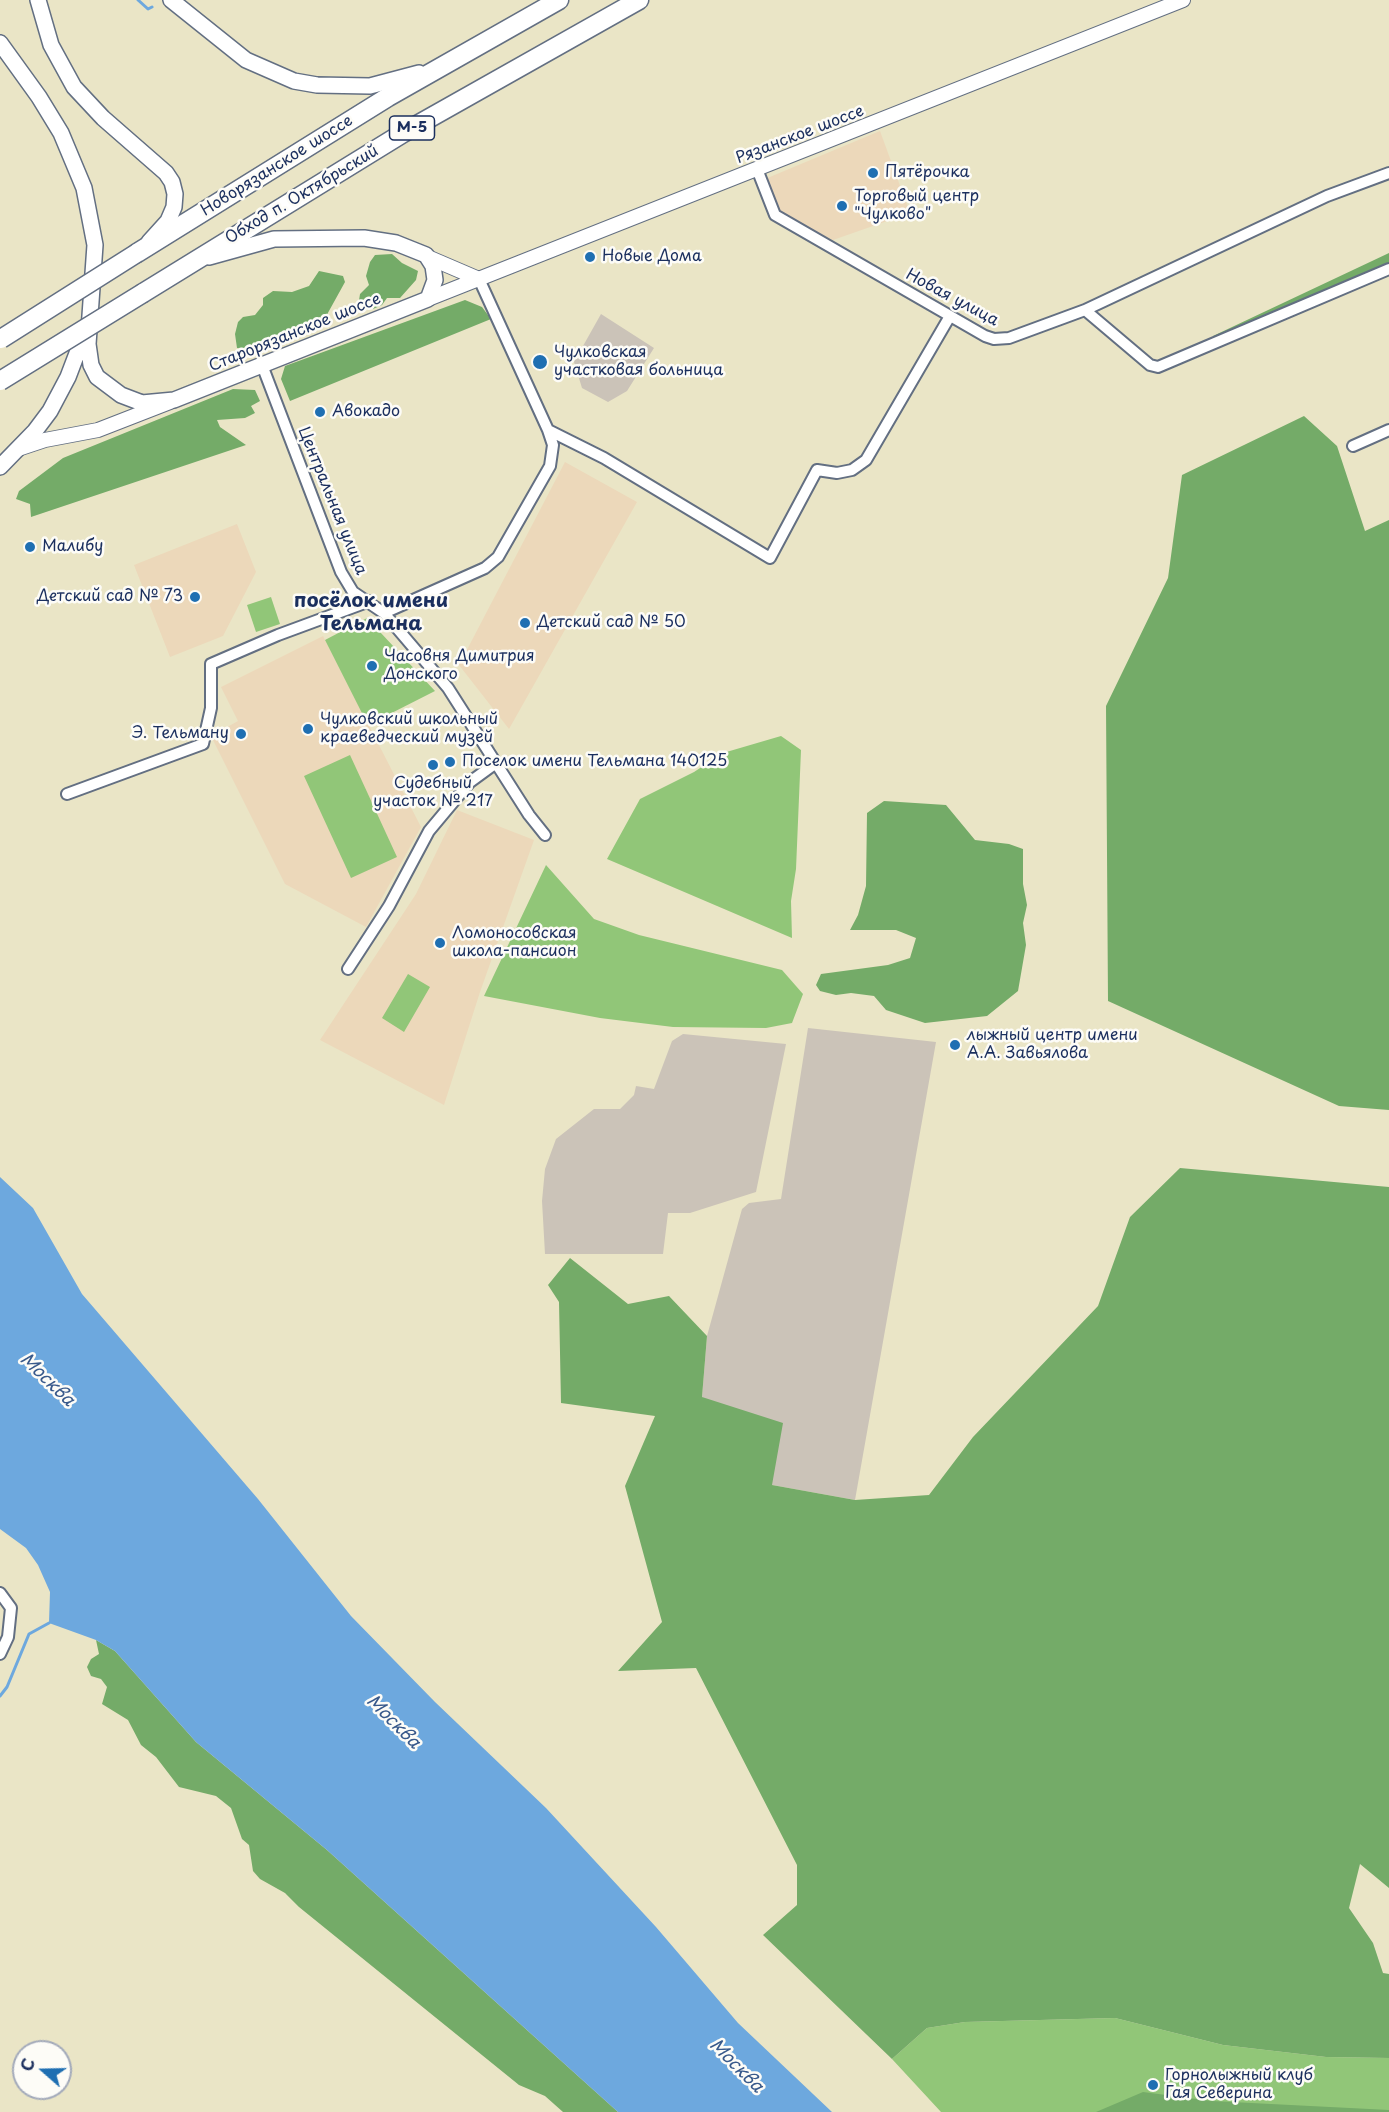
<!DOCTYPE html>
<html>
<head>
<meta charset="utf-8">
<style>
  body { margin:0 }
  #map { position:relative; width:1389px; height:2112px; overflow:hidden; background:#eae5c6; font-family:"Playpen Sans",sans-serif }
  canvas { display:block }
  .north { position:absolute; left:12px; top:2040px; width:60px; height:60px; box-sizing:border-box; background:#fdfcf7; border:2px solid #a3aaba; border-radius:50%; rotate:290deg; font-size:16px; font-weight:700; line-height:24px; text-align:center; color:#1b2f5e }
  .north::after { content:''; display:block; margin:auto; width:21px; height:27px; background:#1f6fb2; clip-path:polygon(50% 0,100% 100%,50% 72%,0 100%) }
</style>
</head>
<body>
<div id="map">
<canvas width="1389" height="2112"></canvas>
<div class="north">С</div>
</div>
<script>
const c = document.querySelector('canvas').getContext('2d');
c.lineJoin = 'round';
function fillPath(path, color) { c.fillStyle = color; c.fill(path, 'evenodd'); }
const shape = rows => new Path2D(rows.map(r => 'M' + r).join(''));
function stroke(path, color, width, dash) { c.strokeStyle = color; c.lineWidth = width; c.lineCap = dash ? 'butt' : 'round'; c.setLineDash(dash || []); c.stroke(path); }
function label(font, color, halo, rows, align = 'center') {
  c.font = font + ' "Playpen Sans",sans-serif'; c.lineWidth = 5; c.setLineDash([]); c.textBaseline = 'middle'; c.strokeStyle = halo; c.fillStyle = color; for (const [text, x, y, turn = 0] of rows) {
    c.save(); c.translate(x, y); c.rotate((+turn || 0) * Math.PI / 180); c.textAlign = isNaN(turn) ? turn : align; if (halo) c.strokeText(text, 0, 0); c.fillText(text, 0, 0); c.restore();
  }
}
const built = shape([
  [880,131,910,213,833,240,778,213,765,179],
  [565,462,637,502,509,729,459,665],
  [237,524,256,572,223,636,170,657,134,565],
  [323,636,421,827,366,927,285,884,211,736,238,721,221,687],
  [457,810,534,840,480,992,444,1105,320,1040,416,894]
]);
const industrial = shape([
  [601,314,654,348,627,391,608,402,582,388,574,362],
  [808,1028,936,1042,855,1500,772,1485,702,1397,707,1336,742,1209,749,1203,781,1199],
  [683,1034,786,1044,756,1192,690,1213,668,1213,663,1254,545,1254,542,1201,545,1169,556,1139,594,1109,620,1109,634,1095,636,1086,654,1089,672,1041]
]);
const green = shape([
  [271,597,280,624,256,632,247,605],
  [367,618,435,691,368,725,325,640],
  [781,736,801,750,796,869,791,901,792,938,607,859,640,799,694,772,723,753],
  [350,755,397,857,351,878,304,776],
  [546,865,594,919,639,935,782,970,803,994,792,1023,766,1028,673,1027,600,1018,484,996],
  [408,974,430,987,404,1032,382,1018],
  [1115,2018,1223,2045,1326,2057,1389,2058,1389,2112,941,2112,892,2059,927,2028,965,2022]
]);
const forest = shape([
  [1389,253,1389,264,1216,343,1213,336],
  [392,254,402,263,418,271,416,280,400,298,387,298,382,305,373,309,358,307,360,294,369,285,366,276,370,262,375,255],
  [319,271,343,276,345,282,324,320,288,341,282,340,250,349,237,348,235,334,238,322,243,317,255,315,263,305,263,298,273,291,292,292,309,286],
  [465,300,482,307,491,319,290,401,281,379,285,366],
  [233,389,255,390,260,401,251,406,255,413,245,418,217,420,220,427,246,445,31,517,30,504,16,499,19,491,63,458],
  [1304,416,1337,446,1365,531,1389,520,1389,1110,1339,1106,1108,1001,1106,706,1168,578,1182,475],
  [884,801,946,805,975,840,1009,844,1023,849,1023,884,1027,905,1023,923,1026,945,1018,991,987,1016,925,1023,886,1010,874,996,851,993,836,995,820,991,816,985,821,974,888,965,910,958,916,938,896,930,850,930,858,915,866,886,867,813],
  [1180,1168,1389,1187,1389,1888,1360,1864,1349,1908,1373,1943,1383,1973,1389,1974,1389,2058,1326,2057,1223,2045,1115,2018,965,2022,927,2028,892,2059,763,1935,797,1905,797,1865,696,1668,618,1671,662,1622,625,1486,655,1416,561,1403,559,1302,548,1285,570,1258,628,1304,669,1296,707,1336,702,1397,783,1423,772,1485,855,1500,929,1495,973,1437,1098,1306,1130,1217],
  [96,1640,115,1651,196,1742,327,1850,618,2112,563,2112,545,2096,519,2085,299,1907,285,1893,260,1879,253,1871,249,1845,242,1839,231,1808,216,1796,179,1787,156,1757,141,1745,128,1720,102,1704,107,1687,101,1679,91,1676,87,1667,91,1659,99,1654],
  [1143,2092,1212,2101,1389,2110,1389,2112,1096,2112]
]);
const water = shape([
  [0,1177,33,1208,82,1294,258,1499,351,1616,435,1702,546,1808,656,1927,738,2023,832,2112,618,2112,327,1850,196,1742,115,1651,96,1640,49,1623,50,1592,38,1565,26,1548,0,1529]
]);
const stream = shape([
  [138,0,148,9,152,7],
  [0,1696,7,1687,29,1634,49,1623]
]);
const street = shape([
  [757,169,775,215,985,336,994,339,1009,338,1085,310,1150,365,1158,367,1389,269],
  [1085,310,1327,196,1389,173],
  [262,365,341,572,353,592,384,613,448,688,529,815,545,835],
  [548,430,604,458,770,558,817,470,837,473,852,470,866,460,950,316],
  [1353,446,1389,430],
  [384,613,485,568,498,557,550,466,553,445,548,430,479,279],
  [67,794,203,744,211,708,211,664,278,635,370,601],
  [348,969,389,906,429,831,470,782,496,763],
  [0,1593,11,1608,8,1637,0,1654]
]);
const secondary = shape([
  [430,258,479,279],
  [428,299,1183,0],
  [18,449,45,440,98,430,170,402]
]);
const primary = shape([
  [38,0,51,45,74,87,103,118,166,173,172,182,175,194,174,207,168,221,149,242],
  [171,0,246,60,294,81,317,85,370,86,419,73],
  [0,43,39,97,61,133,84,188,95,245,88,344,91,365,97,377,121,395,142,403,174,400,428,299,435,280,433,266,426,255,396,243,364,238,274,239,209,257],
  [0,467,35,431,50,411,68,377,84,335]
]);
const highway = shape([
  [137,253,388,97,559,0],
  [143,293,403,133,639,0]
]);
const highwayBridge = shape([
  [1,339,137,253],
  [0,381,143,293]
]);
const markers = [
  [873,173,6,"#1f6fb2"],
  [842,206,6,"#1f6fb2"],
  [590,257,6,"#1f6fb2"],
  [540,362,8,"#1f6fb2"],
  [320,412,6,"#1f6fb2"],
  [30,547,6,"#1f6fb2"],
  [195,597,6,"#1f6fb2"],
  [525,623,6,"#1f6fb2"],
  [372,666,6,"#1f6fb2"],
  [308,729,6,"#1f6fb2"],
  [241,734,6,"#1f6fb2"],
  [450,762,6,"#1f6fb2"],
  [433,765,6,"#1f6fb2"],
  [440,943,6,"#1f6fb2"],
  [955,1045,6,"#1f6fb2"],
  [1153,2085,6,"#1f6fb2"]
];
const shields = [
  [412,128,45]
];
const shieldNames = [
  ["М-5",412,128]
];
const streetNames = [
  ["Рязанское шоссе",800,135,-21],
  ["Новорязанское шоссе",277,166,-32],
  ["Обход п. Октябрьский",302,195,-31],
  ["Новая улица",952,298,28],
  ["Старорязанское шоссе",295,333,-22],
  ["Центральная улица",332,501,68]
];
const poiNames = [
  ["Пятёрочка",885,173],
  ["Торговый центр",854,197],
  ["\"Чулково\"",854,215],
  ["Новые Дома",602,257],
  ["Чулковская",554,353],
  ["участковая больница",554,371],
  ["Авокадо",332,412],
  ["Малибу",42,547],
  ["Детский сад № 73",183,597,"right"],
  ["Детский сад № 50",537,623],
  ["Часовня Димитрия",384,657],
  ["Донского",384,675],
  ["Чулковский школьный",320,720],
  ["краеведческий музей",320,738],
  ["Э. Тельману",229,734,"right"],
  ["Поселок имени Тельмана 140125",462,762],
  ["Судебный",433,784,"center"],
  ["участок № 217",433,802,"center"],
  ["Ломоносовская",452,934],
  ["школа-пансион",452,952],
  ["лыжный центр имени",967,1036],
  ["А.А. Завьялова",967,1054],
  ["Горнолыжный клуб",1165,2076],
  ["Гая Северина",1165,2094]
];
const waterNames = [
  ["Москва",47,1380,44],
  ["Москва",393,1722,45],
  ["Москва",736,2066,45]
];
const quarterNames = [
  ["посёлок имени",371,601],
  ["Тельмана",371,624]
];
fillPath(built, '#ecd8ba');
fillPath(industrial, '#cbc3b8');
fillPath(green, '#91c678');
fillPath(forest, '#74ab68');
fillPath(water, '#6da8de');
stroke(stream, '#6da8de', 3);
stroke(street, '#636f82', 14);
stroke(secondary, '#636f82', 16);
stroke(primary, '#636f82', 18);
stroke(highway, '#636f82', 21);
stroke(street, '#fff', 10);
stroke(secondary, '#fff', 14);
stroke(primary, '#fff', 15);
stroke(highway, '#fff', 18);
stroke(highwayBridge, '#636f82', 21, []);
stroke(highwayBridge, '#fff', 18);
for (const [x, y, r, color] of markers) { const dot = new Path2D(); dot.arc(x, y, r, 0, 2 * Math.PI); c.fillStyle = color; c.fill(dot); stroke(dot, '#fdfcf7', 2); }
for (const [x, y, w] of shields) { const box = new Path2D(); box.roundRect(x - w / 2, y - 12, w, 24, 4.5); c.fillStyle = '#fdfcf7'; c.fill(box); stroke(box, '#1b2f5e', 1.5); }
label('bold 15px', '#1b2f5e', null, shieldNames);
label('16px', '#1b2f5e', '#fdfcf7', streetNames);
label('16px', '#1b2f5e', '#fdfcf7', poiNames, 'left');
label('italic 18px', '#38598b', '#fdfcf7', waterNames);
label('bold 20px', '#1b2f5e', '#fdfcf7', quarterNames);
</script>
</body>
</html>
